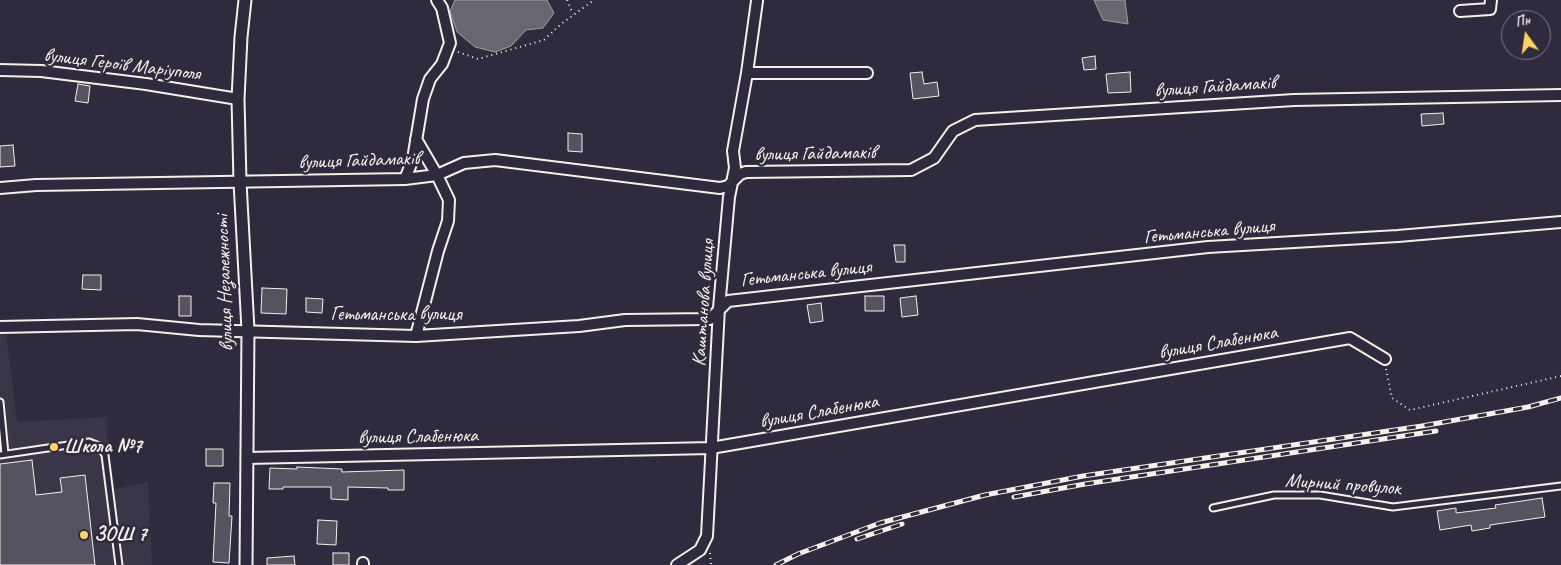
<!DOCTYPE html>
<html>
<head>
<meta charset="utf-8">
<style>
  body { margin:0 }
  #map { position:relative; width:1561px; height:565px; overflow:hidden; background:#2f2a3d; font-family:Caveat,sans-serif }
  canvas { display:block }
  .north { position:absolute; left:1501px; top:10px; width:50px; height:50px; box-sizing:border-box; background:#2f2a3d; border:1px solid #7e7a81; border-radius:50%; rotate:346deg; font-size:14px; font-weight:700; line-height:20px; text-align:center; color:#f4f1e8 }
  .north::after { content:''; display:block; margin:auto; width:18px; height:22px; background:#ffd166; clip-path:polygon(50% 0,100% 100%,50% 72%,0 100%) }
</style>
</head>
<body>
<div id="map">
<canvas width="1561" height="565"></canvas>
<div class="north">Пн</div>
</div>
<script>
const c = document.querySelector('canvas').getContext('2d');
c.lineJoin = 'round';
function fillPath(path, color) { c.fillStyle = color; c.fill(path, 'evenodd'); }
const shape = rows => new Path2D(rows.map(r => 'M' + r).join(''));
function stroke(path, color, width, dash) { c.strokeStyle = color; c.lineWidth = width; c.lineCap = dash ? 'butt' : 'round'; c.setLineDash(dash || []); c.stroke(path); }
function label(font, color, halo, rows, align = 'center') {
  c.font = font + ' Caveat,sans-serif'; c.lineWidth = 5; c.setLineDash([]); c.textBaseline = 'middle'; c.strokeStyle = halo; c.fillStyle = color; for (const [text, x, y, turn = 0] of rows) {
    c.save(); c.translate(x, y); c.rotate((+turn || 0) * Math.PI / 180); c.textAlign = isNaN(turn) ? turn : align; if (halo) c.strokeText(text, 0, 0); c.fillText(text, 0, 0); c.restore();
  }
}
const built = shape([
  [0,333,6,333,17,422,106,417,112,490,148,482,152,565,0,565]
]);
const water = shape([
  [455,0,547,0,554,13,543,28,526,30,511,46,495,52,475,47,457,32,450,11,455,0],
  [1094,0,1125,0,1128,24,1103,20,1094,0]
]);
const building = shape([
  [1095,56,1096,69,1084,70,1082,58,1095,56],
  [922,72,924,84,937,82,939,96,913,99,910,73,922,72],
  [1130,72,1131,92,1108,93,1106,74,1130,72],
  [78,84,90,86,88,103,75,101,78,84],
  [1443,113,1444,124,1422,126,1421,114,1443,113],
  [568,133,582,134,582,152,568,151,568,133],
  [13,145,15,166,0,167,0,146,13,145],
  [894,245,905,245,905,262,896,262,894,245],
  [83,275,101,275,101,290,82,289,83,275],
  [262,288,287,289,286,314,261,313,262,288],
  [179,296,191,296,191,316,179,316,179,296],
  [865,296,884,296,884,311,865,311,865,296],
  [916,296,918,315,902,317,900,298,916,296],
  [306,298,323,299,322,313,306,312,306,298],
  [821,303,823,321,810,323,807,305,821,303],
  [206,449,223,449,223,466,206,466,206,449],
  [32,460,36,495,62,492,60,478,85,475,95,565,0,565,0,464,32,460],
  [297,467,342,469,342,472,404,470,404,490,388,490,388,488,348,487,348,500,331,499,331,487,283,487,283,489,269,489,270,468,297,469,297,467],
  [214,483,230,483,229,516,232,516,229,563,213,562,216,503,213,503,214,483],
  [1542,498,1545,517,1490,525,1490,528,1472,531,1471,525,1440,530,1437,511,1456,508,1456,513,1496,508,1495,505,1542,498],
  [318,520,337,521,336,545,317,544,318,520],
  [333,553,349,553,349,565,333,565,333,553],
  [294,556,295,565,267,565,267,558,294,556]
]);
const path = shape([
  [567,0,573,14],
  [458,52,478,59,544,40,561,24,594,0],
  [1386,369,1392,398,1410,410,1561,376],
  [710,553,711,565]
]);
const service = shape([
  [0,402,5,454],
  [0,455,89,442,99,446,105,455,119,565],
  [1213,508,1274,495,1320,495,1393,507,1561,486]
]);
const minor = shape([
  [1460,11,1490,9,1491,0],
  [0,70,41,71,146,84,238,99],
  [747,73,867,73],
  [416,139,437,175,449,200,448,221,438,251,416,336],
  [405,179,413,159,423,99,430,79,442,64,450,43,442,8,437,0],
  [0,188,36,185,405,179,437,175,464,163,495,160,720,188,728,186,740,174,746,172,911,170,934,158,953,131,975,120,1294,100,1561,95],
  [0,327,137,324,199,330,416,336,579,326,625,320,710,319,728,301,1208,247,1398,236,1561,222],
  [247,458,711,448,1350,338,1385,359],
  [363,565,363,563],
  [677,565,700,550,707,536,719,308,729,197,735,168,733,151,747,73,757,1]
]);
const tertiary = shape([
  [245,0,241,37,238,99,240,182,248,330,246,565]
]);
const rail = shape([
  [1014,497,1085,484,1436,431],
  [857,539,902,524],
  [776,565,798,554,880,523,985,495,1083,476,1422,426,1528,407,1561,398]
]);
const markers = [
  [54,447,5,"#ffd166"],
  [84,535,5,"#ffd166"]
];
const streetNames = [
  ["вулиця Героїв Маріуполя",122,65,7],
  ["вулиця Гайдамаків",1215,87,-4],
  ["вулиця Гайдамаків",815,154,-1],
  ["вулиця Гайдамаків",359,161,-2],
  ["Гетьманська вулиця",1209,232,-5],
  ["Гетьманська вулиця",806,274,-6],
  ["вулиця Незалежності",225,283,-92],
  ["Каштанова вулиця",704,303,-86],
  ["Гетьманська вулиця",396,315],
  ["вулиця Слабенюка",1218,343,-10],
  ["вулиця Слабенюка",819,412,-10],
  ["вулиця Слабенюка",418,437,-1],
  ["Мирний провулок",1343,485,4]
];
const poiNames = [
  ["Школа №7",64,447],
  ["ЗОШ 7",94,535]
];
fillPath(built, '#3b3647');
fillPath(water, '#6a6670');
stroke(water, '#a19ea0', 1);
fillPath(building, '#56525f');
stroke(building, '#f4f1e8', 1);
stroke(service, '#f4f1e8', 9);
stroke(minor, '#f4f1e8', 14);
stroke(tertiary, '#f4f1e8', 15);
stroke(path, '#f4f1e8', 2, [1, 4]);
stroke(service, '#2f2a3d', 5);
stroke(minor, '#2f2a3d', 10);
stroke(tertiary, '#2f2a3d', 11);
stroke(rail, '#f4f1e8', 5);
stroke(rail, '#2f2a3d', 3, [9]);
for (const [x, y, r, color] of markers) { const dot = new Path2D(); dot.arc(x, y, r, 0, 2 * Math.PI); c.fillStyle = color; c.fill(dot); stroke(dot, '#2f2a3d', 2); }
label('20px', '#f4f1e8', '#2f2a3d', streetNames);
label('bold 20px', '#f4f1e8', '#2f2a3d', poiNames, 'left');
</script>
</body>
</html>
